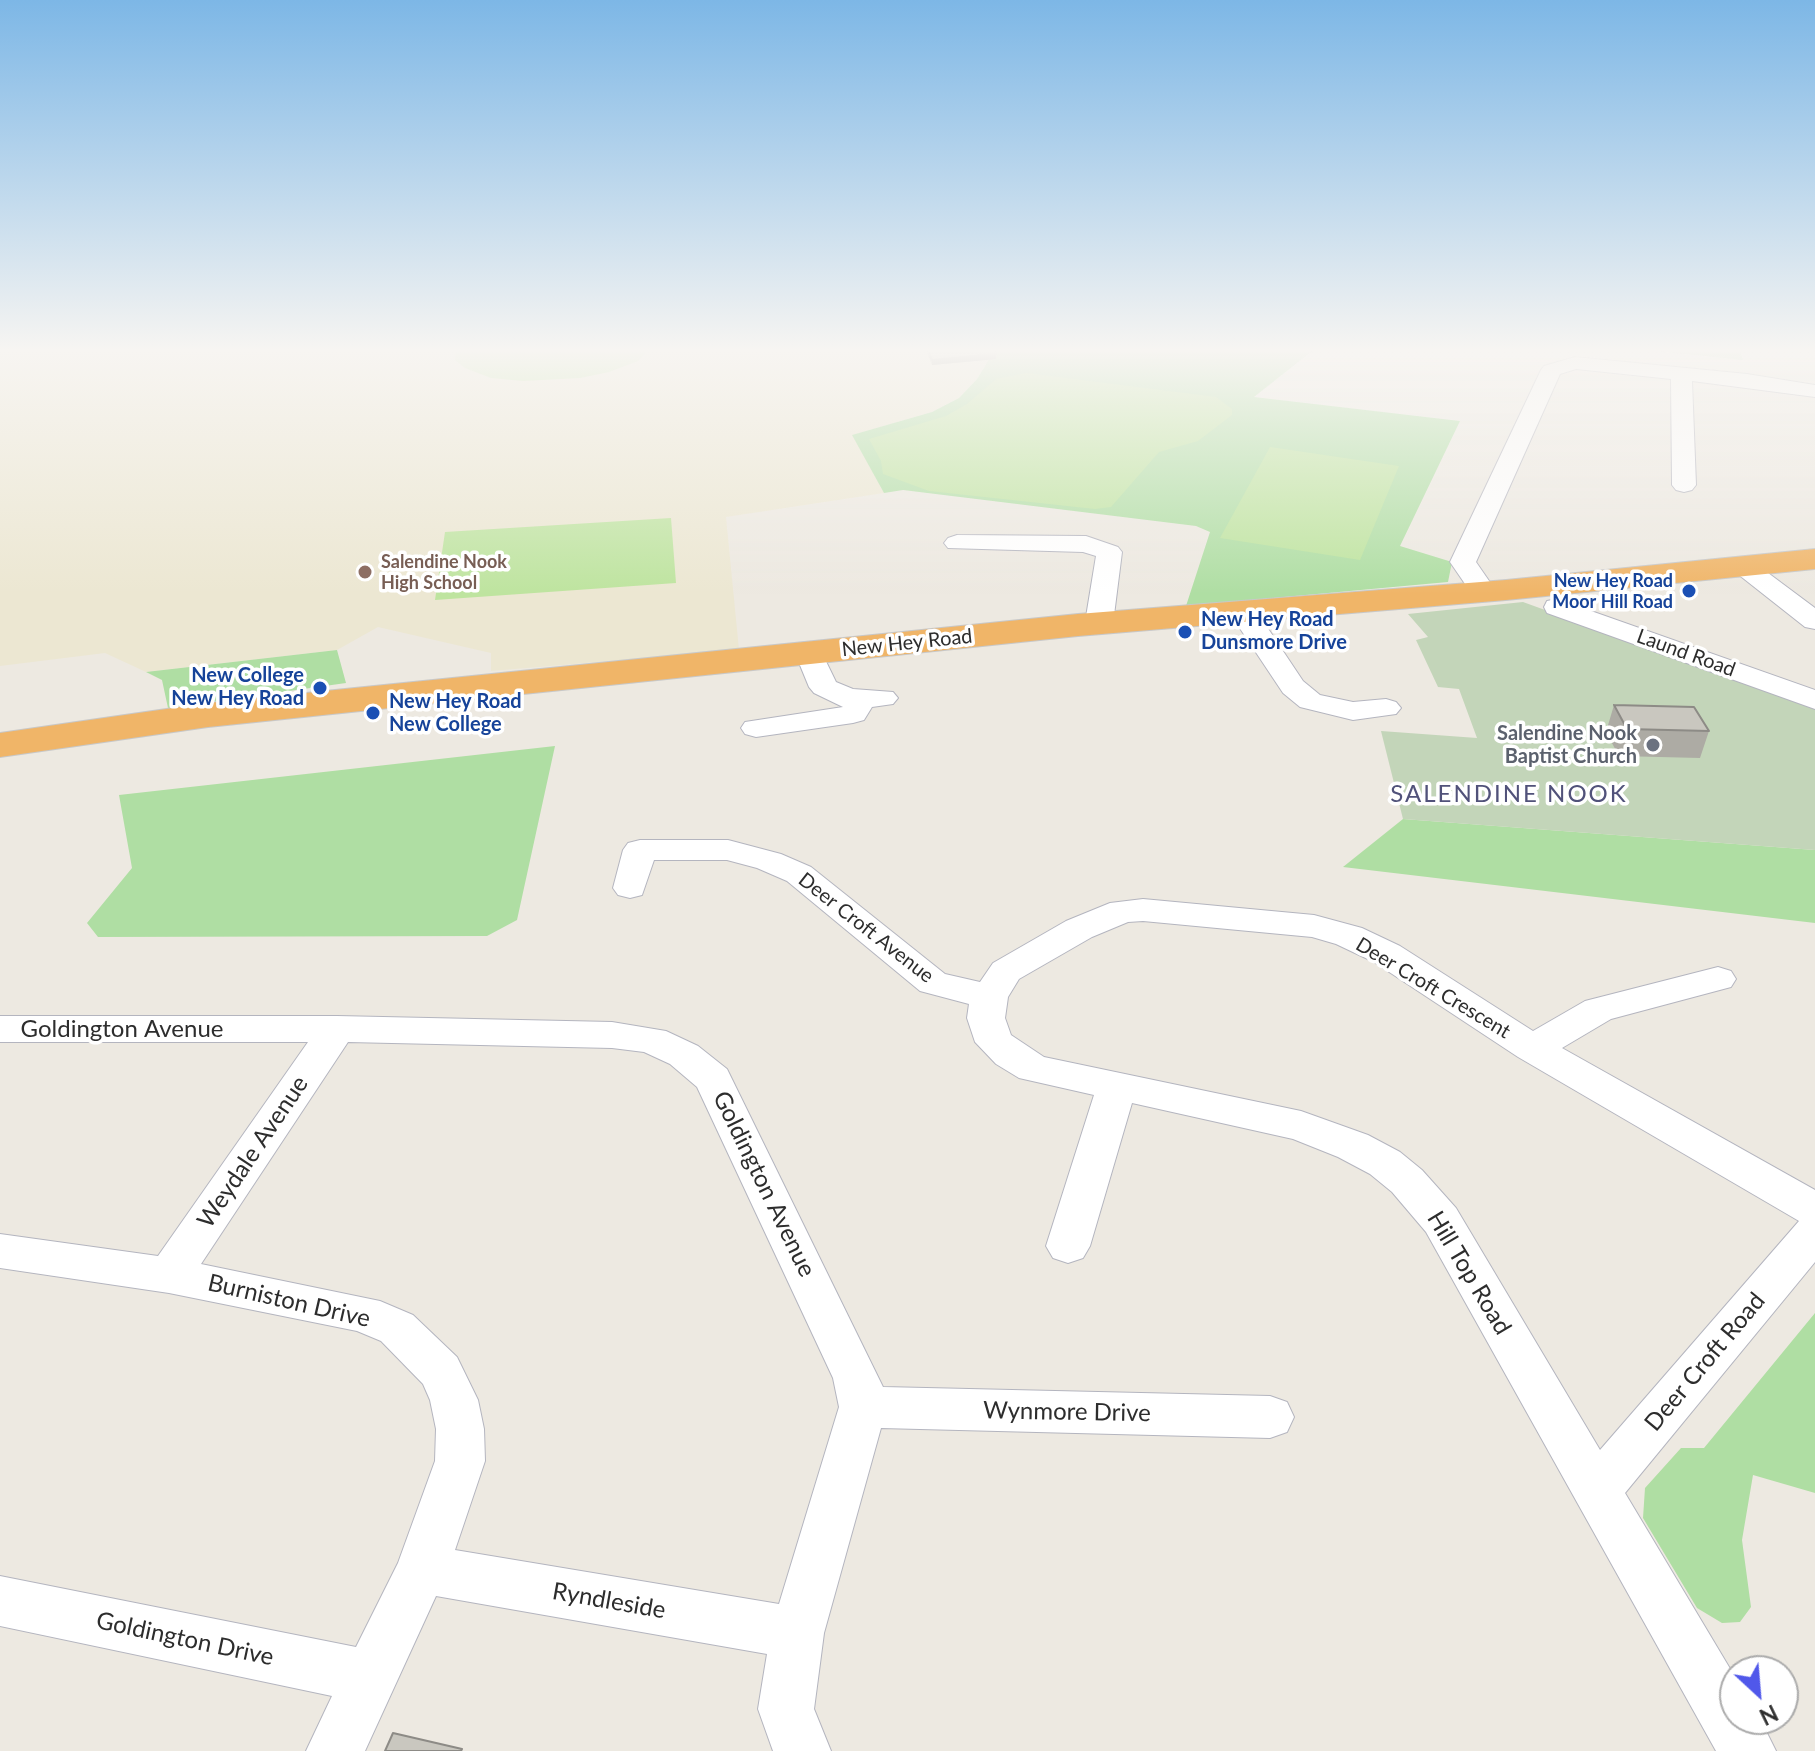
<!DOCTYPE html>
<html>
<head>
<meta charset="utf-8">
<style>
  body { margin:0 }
  #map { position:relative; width:1815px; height:1751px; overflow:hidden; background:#ede9e1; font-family:Lato,sans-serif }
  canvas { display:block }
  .north { position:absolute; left:1719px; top:1655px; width:80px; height:80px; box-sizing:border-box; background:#fff; border:2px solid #ababab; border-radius:50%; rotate:154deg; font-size:22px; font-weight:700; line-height:32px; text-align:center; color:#2d2d2d }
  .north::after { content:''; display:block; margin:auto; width:28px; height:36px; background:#5058ea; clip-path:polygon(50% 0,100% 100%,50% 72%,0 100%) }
</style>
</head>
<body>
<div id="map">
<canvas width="1815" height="1751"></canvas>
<div class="north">N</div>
</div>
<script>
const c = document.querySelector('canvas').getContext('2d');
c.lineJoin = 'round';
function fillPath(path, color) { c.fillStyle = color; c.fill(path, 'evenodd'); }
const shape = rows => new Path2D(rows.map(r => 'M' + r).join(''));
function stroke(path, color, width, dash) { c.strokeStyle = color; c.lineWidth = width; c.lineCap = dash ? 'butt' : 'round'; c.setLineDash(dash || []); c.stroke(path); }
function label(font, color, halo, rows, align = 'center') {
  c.font = font + ' Lato,sans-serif'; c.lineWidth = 7; c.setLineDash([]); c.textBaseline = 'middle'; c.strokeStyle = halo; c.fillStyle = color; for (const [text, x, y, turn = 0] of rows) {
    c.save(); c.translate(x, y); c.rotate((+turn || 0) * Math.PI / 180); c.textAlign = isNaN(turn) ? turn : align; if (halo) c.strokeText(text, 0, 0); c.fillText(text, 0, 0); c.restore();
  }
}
const education = shape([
  [0,348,996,348,977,379,959,398,932,412,853,435,884,493,726,517,739,650,491,671,491,653,378,627,337,650,146,672,105,653,0,666]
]);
const green = shape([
  [996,348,1316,348,1254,397,1460,421,1400,546,1452,562,1448,582,1186,606,1210,532,1196,526,903,490,884,493,852,435,932,412,959,398,977,379],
  [1627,348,1740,348,1743,360],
  [337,650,346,683,168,708,162,680,146,672],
  [555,746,517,920,487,936,98,937,87,923,132,868,119,795],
  [1403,819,1815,850,1815,923,1343,867],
  [1815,1313,1815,1493,1753,1475,1742,1540,1751,1607,1740,1622,1722,1623,1697,1608,1643,1518,1645,1488,1681,1448,1704,1448]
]);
const cemetery = shape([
  [1523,602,1815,708,1815,850,1403,819,1381,731,1477,738,1459,689,1438,687,1416,640,1428,637,1408,614]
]);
const pitch = shape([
  [456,348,650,348,638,361,609,372,580,378,523,381,491,378,465,368,455,360],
  [1026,373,1216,397,1232,409,1232,415,1198,441,1159,452,1111,507,1095,509,929,491,883,474,881,461,869,439,946,416,967,404,996,379],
  [1270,447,1399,466,1360,560,1220,538],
  [671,518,676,583,435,600,445,532]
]);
const minor = shape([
  [1575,357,1747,374,1815,385,1815,397,1692,381,1696,485,1692,490,1684,492,1676,490,1672,485,1671,379,1576,369,1560,374,1476,562,1496,591,1492,597,1474,597,1450,562,1541,370,1544,366,1575,357],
  [957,535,1086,536,1118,547,1122,552,1113,623,1109,629,1099,631,1089,629,1085,623,1096,556,1083,552,948,548,944,543,948,538,957,535],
  [1743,558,1752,561,1815,608,1815,629,1805,627,1734,571,1730,566,1734,561,1743,558],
  [1557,599,1815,690,1815,709,1547,613,1544,607,1547,601,1557,599],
  [1243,604,1253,606,1303,681,1320,695,1353,702,1386,699,1396,702,1401,708,1396,714,1353,720,1300,707,1283,693,1229,612,1233,606,1243,604],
  [809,645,819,647,836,682,853,689,893,692,898,698,893,704,872,707,864,720,853,723,756,737,745,734,741,728,745,722,843,707,814,693,809,687,795,653,799,647,809,645],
  [640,840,728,840,781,854,811,867,945,974,980,982,993,963,1066,921,1110,903,1143,899,1314,915,1362,928,1400,946,1533,1031,1585,1001,1718,967,1731,971,1736,979,1731,987,1611,1019,1562,1048,1815,1190,1815,1262,1625,1493,1735,1677,1735,1719,1760,1719,1776,1751,1716,1751,1426,1232,1392,1192,1370,1174,1338,1157,1293,1139,1132,1103,1090,1246,1083,1258,1068,1263,1053,1258,1046,1246,1094,1095,1019,1078,996,1064,975,1042,967,1018,969,1004,920,991,787,881,757,868,727,860,654,860,642,895,630,898,618,895,613,888,623,850,628,843,640,840],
  [1143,921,1312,937,1336,944,1374,962,1518,1057,1799,1221,1600,1450,1456,1208,1422,1170,1400,1152,1368,1135,1301,1111,1044,1057,1011,1035,1005,1018,1008,997,1019,979,1092,937,1128,922,1143,921],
  [0,1016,337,1016,612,1022,666,1031,698,1046,727,1069,883,1387,1270,1396,1287,1402,1294,1417,1287,1432,1270,1438,881,1428,824,1633,814,1709,831,1751,773,1751,758,1709,767,1654,436,1596,365,1751,306,1751,332,1696,0,1626,0,1576,356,1647,398,1563,435,1461,436,1429,430,1400,423,1384,381,1341,357,1331,169,1293,0,1268,0,1234,158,1256,308,1042,0,1042,0,1016],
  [348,1042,612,1048,644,1052,670,1064,697,1087,833,1378,839,1407,779,1604,455,1550,485,1461,484,1429,478,1400,457,1357,413,1315,380,1301,201,1264,348,1042]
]);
const highway = shape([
  [1815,549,1815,569,1506,600,1078,636,208,727,0,757,0,733,208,703,1078,614,1506,580,1815,549]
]);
const wall = shape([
  [925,348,993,348,996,359,932,365],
  [1614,705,1709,731,1700,758,1619,756,1606,732]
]);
const shadedWall = shape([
  [996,354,996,359,932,365,932,360]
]);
const building = shape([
  [927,348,993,348,996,354,932,360,927,348],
  [1614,705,1694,707,1709,731,1627,729,1614,705],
  [393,1733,462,1749,461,1751,385,1751,393,1733]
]);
const markers = [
  [365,572,8,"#8d6e63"],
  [1689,591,8,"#1a4fb4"],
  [1185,632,8,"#1a4fb4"],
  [320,688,8,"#1a4fb4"],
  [373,713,8,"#1a4fb4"],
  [1653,745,8,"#6b7280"]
];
const farEducationnames = [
  ["Salendine Nook",381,562],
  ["High School",381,583]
];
const farTransitnames = [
  ["New Hey Road",1673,581],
  ["Moor Hill Road",1673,602]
];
const transitNames = [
  ["New Hey Road",1201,620],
  ["Dunsmore Drive",1201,643],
  ["New College",304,676,"right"],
  ["New Hey Road",304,699,"right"],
  ["New Hey Road",389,702],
  ["New College",389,725]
];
const streetNames = [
  ["New Hey Road",907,643,-6],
  ["Laund Road",1686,653,20],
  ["Deer Croft Avenue",866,928,38],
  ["Deer Croft Crescent",1433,988,31]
];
const worshipNames = [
  ["Salendine Nook",1637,734],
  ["Baptist Church",1637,757]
];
const quarterNames = [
  ["SALENDINE NOOK",1509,794]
];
const nearStreetnames = [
  ["Goldington Avenue",122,1029],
  ["Weydale Avenue",253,1152,-56],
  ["Goldington Avenue",764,1184,64],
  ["Hill Top Road",1469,1273,59],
  ["Burniston Drive",289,1301,13],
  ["Deer Croft Road",1705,1362,-50],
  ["Wynmore Drive",1067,1412,1],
  ["Ryndleside",609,1601,10],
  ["Goldington Drive",185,1639,12]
];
fillPath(education, '#ece7d2');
fillPath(green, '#afdea3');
fillPath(cemetery, '#c3d5b9');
fillPath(pitch, '#bee49f');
stroke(minor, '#b4b5bf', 2);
stroke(highway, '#c8c8c8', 2);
fillPath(minor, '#fff');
fillPath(highway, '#f0b568');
fillPath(wall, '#adaba4');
fillPath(shadedWall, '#8d8b86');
fillPath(building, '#c9c7bf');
stroke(building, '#8d8b86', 2);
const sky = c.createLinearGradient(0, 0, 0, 594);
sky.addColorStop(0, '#7db7e6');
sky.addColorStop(0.59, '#f7f5f2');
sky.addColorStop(1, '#f7f5f200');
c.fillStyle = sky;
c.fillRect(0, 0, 1815, 594);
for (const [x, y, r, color] of markers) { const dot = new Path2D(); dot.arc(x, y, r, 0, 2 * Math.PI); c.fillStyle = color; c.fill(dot); stroke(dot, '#fff', 3); }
label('bold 18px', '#785e54', '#fff', farEducationnames, 'left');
label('bold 18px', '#164399', '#fff', farTransitnames, 'right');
label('bold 20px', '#164399', '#fff', transitNames, 'left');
label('20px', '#2d2d2d', '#fff', streetNames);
label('bold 20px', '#5b616d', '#fff', worshipNames, 'right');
c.letterSpacing = '2px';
label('24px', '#51527a', '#fff', quarterNames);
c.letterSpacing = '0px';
label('24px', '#2d2d2d', '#fff', nearStreetnames);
</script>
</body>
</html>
